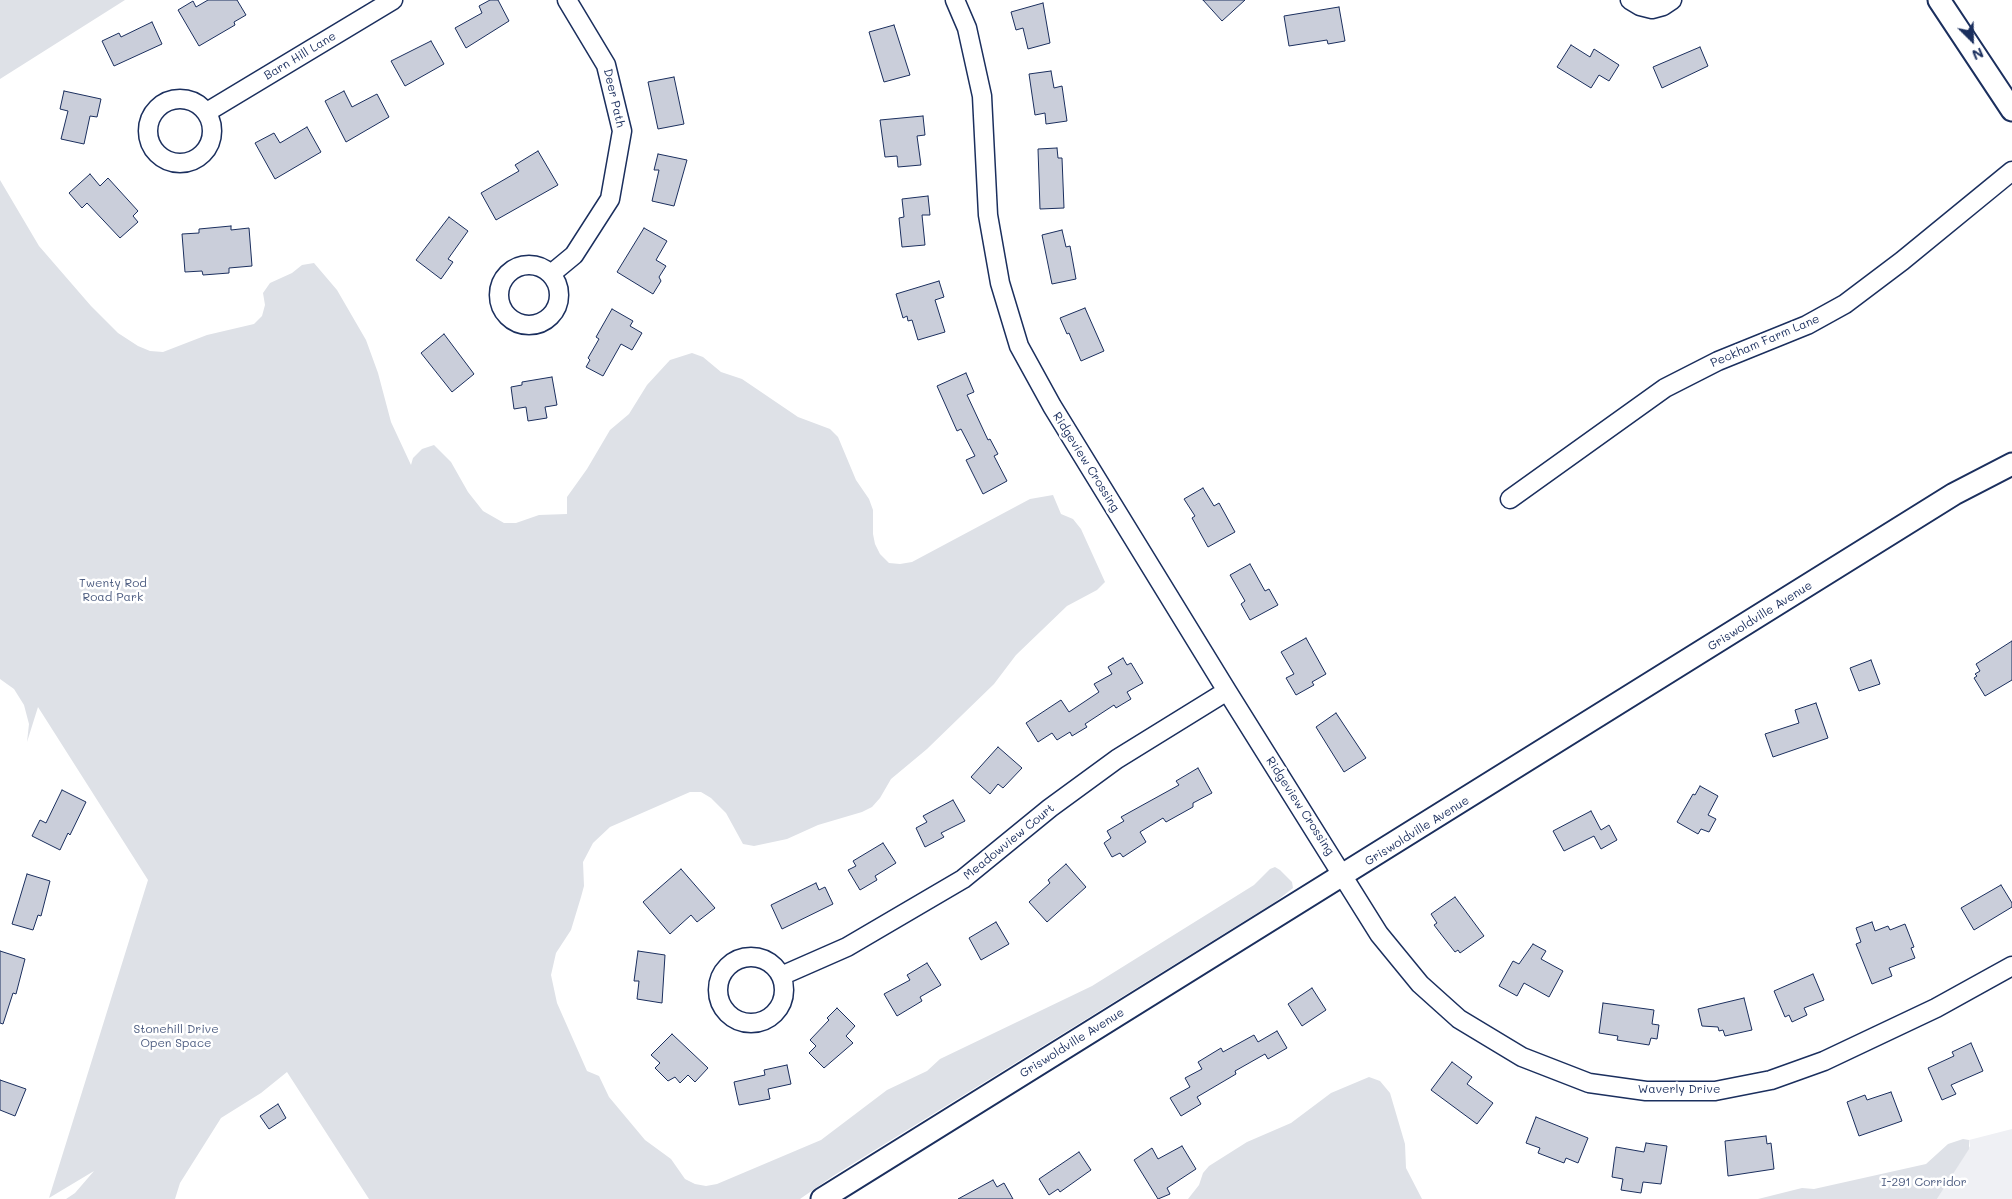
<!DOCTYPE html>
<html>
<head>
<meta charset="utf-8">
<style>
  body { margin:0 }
  #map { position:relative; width:2012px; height:1199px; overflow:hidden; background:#fff; font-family:Mali,sans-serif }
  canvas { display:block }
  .north { position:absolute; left:1947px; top:15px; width:50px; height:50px; -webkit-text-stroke:4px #fff; paint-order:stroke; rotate:157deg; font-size:14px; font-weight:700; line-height:20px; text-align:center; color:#1b2f5e }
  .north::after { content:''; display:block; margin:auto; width:18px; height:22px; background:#1b2f5e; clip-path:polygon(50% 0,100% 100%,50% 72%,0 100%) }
</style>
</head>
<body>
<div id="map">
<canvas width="2012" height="1199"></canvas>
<div class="north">N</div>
</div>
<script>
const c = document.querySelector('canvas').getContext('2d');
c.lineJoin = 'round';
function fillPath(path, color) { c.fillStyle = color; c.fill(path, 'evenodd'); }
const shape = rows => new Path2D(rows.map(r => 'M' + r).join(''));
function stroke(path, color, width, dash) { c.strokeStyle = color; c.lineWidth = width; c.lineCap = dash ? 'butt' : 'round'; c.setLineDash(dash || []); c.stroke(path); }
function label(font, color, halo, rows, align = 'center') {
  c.font = font + ' Mali,sans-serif'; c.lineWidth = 5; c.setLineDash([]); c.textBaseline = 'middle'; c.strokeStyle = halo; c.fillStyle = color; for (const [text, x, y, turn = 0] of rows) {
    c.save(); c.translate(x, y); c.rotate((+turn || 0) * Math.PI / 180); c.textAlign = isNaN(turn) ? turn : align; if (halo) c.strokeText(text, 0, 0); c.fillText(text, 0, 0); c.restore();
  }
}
const built = shape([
  [2012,1129,2012,1199,1937,1199,1970,1146,1969,1140]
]);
const green = shape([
  [0,0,125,0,0,79],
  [0,180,39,246,91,306,118,333,138,346,150,351,163,352,207,335,254,324,262,316,265,305,263,293,270,283,292,273,302,265,314,263,337,290,366,340,378,373,391,422,411,465,413,458,422,449,434,445,451,462,468,492,483,511,504,523,516,523,539,515,567,514,567,497,587,469,610,430,629,414,647,385,670,360,692,353,703,357,721,372,742,379,798,417,830,429,838,437,856,480,869,499,873,510,873,534,875,544,880,554,889,563,900,564,912,562,1030,499,1053,495,1061,514,1073,519,1081,529,1105,582,1097,590,1067,606,1016,655,994,684,927,749,891,779,880,798,872,807,862,812,818,825,787,839,754,846,743,844,726,813,711,798,701,792,690,792,610,827,593,843,583,862,584,886,581,897,571,930,556,953,551,975,557,1003,587,1071,599,1076,609,1097,645,1140,671,1159,685,1179,695,1184,706,1186,717,1184,821,1140,887,1090,927,1071,940,1059,1092,986,1254,885,1270,869,1275,867,1280,870,1292,882,1293,888,1275,902,833,1176,800,1199,369,1199,287,1072,261,1093,221,1118,180,1183,175,1199,66,1199,75,1193,94,1171,49,1198,148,880,38,707,27,742,29,724,24,705,14,689,0,679],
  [1369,1077,1380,1081,1390,1093,1405,1144,1406,1168,1422,1199,1188,1199,1199,1185,1203,1173,1209,1166,1247,1142,1291,1123,1331,1093],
  [1963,1139,1969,1140,1969,1149,1937,1199,1758,1199,1802,1188,1814,1189,1926,1164,1948,1144]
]);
const building = shape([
  [208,0,237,0,246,15,234,22,235,25,199,46,178,10,193,1,196,7,208,0],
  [490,0,498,0,509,21,466,48,455,28,482,13,479,6,490,0],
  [1203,0,1245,0,1222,21,1203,0],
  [1043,3,1050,43,1028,49,1023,28,1016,30,1011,12,1043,3],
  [1339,7,1345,41,1328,44,1327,40,1289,46,1284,16,1339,7],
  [152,22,162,44,114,66,102,41,119,33,121,37,152,22],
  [894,25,910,75,884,82,869,32,894,25],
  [431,41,444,64,405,86,391,61,431,41],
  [1571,45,1590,57,1594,49,1619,65,1609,81,1599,75,1591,88,1557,67,1571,45],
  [1700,47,1708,66,1662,88,1653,67,1700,47],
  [1051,71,1054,88,1062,86,1067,121,1046,124,1045,113,1035,115,1029,74,1051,71],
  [674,77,684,124,658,129,648,82,674,77],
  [64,91,101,99,97,117,90,116,84,144,61,139,68,111,60,109,64,91],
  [344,91,352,107,377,94,389,117,346,142,325,101,344,91],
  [923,116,925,135,917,136,921,165,898,167,897,156,885,157,880,120,923,116],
  [307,127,321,152,275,179,255,143,274,133,280,143,307,127],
  [1057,148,1058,158,1062,158,1064,208,1040,209,1038,149,1057,148],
  [538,151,558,185,496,220,481,193,519,171,515,165,538,151],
  [658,154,687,160,674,206,652,201,659,170,654,170,658,154],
  [90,174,100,186,108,178,138,211,133,216,138,222,120,238,87,203,82,208,69,193,90,174],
  [928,196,930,215,922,215,925,245,902,247,899,218,904,217,902,199,928,196],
  [449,217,468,231,448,259,453,262,441,279,416,260,449,217],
  [231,226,231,230,249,228,252,266,229,268,229,273,203,275,202,271,185,272,182,234,199,233,199,229,231,226],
  [644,228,667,241,656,260,666,266,659,277,661,281,653,294,617,272,644,228],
  [1062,230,1066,247,1070,246,1076,279,1052,284,1042,235,1062,230],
  [939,281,944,297,935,300,945,332,918,340,912,320,908,321,907,316,903,318,896,294,939,281],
  [1085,308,1104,351,1081,361,1069,333,1067,334,1060,318,1085,308],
  [612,309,633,321,630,326,642,333,632,350,621,344,603,376,586,367,590,360,588,358,599,339,596,337,612,309],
  [444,334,474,374,452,392,421,353,444,334],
  [966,373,974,392,967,395,988,440,990,439,998,454,994,456,1007,481,983,494,966,460,975,456,961,429,957,431,937,386,966,373],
  [552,377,557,405,545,407,547,418,528,421,526,407,514,409,511,387,522,385,522,382,552,377],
  [1203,488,1214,506,1219,503,1235,532,1208,547,1192,518,1195,516,1184,499,1203,488],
  [1250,564,1265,591,1269,589,1278,605,1250,620,1241,604,1245,601,1230,575,1250,564],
  [1306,638,1326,674,1312,682,1314,685,1296,695,1286,678,1294,674,1281,652,1306,638],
  [2012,641,2012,680,1985,696,1974,678,1977,676,1975,674,1980,671,1976,664,2012,641],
  [1123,658,1127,665,1131,663,1143,683,1127,692,1131,699,1116,708,1114,705,1085,724,1087,727,1072,736,1070,732,1057,740,1052,733,1038,742,1026,723,1061,700,1069,712,1099,692,1094,684,1112,674,1108,667,1123,658],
  [1871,660,1880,684,1859,691,1850,668,1871,660],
  [1816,703,1828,738,1773,757,1765,734,1799,723,1795,710,1816,703],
  [1336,713,1366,758,1344,772,1316,727,1336,713],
  [998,747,1022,768,1003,788,998,784,990,794,971,777,998,747],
  [1198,768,1212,793,1193,803,1193,807,1166,822,1163,818,1140,832,1146,842,1123,857,1120,853,1112,857,1104,843,1111,838,1107,831,1124,821,1121,817,1179,785,1176,781,1198,768],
  [1700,786,1718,796,1708,815,1716,819,1709,832,1701,829,1698,834,1677,822,1693,794,1695,795,1700,786],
  [62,790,86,802,70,835,68,833,60,850,32,836,40,820,46,823,62,790],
  [953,800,965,821,941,833,944,837,925,847,916,828,927,822,923,816,953,800],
  [1591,811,1601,830,1609,825,1617,840,1601,849,1594,836,1564,851,1553,831,1591,811],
  [883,843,896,863,875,876,877,880,860,890,848,870,856,866,853,861,883,843],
  [1066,864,1086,887,1047,922,1029,902,1050,883,1048,880,1066,864],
  [681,869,715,908,697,922,691,915,670,934,643,902,681,869],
  [27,874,50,881,41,916,38,915,33,930,12,924,27,874],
  [816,883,819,890,825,887,833,904,782,929,771,905,816,883],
  [2001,885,2012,903,2012,907,1974,930,1961,908,2001,885],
  [1455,897,1484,936,1460,953,1458,950,1455,952,1444,938,1434,925,1437,923,1431,914,1455,897],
  [996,922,1009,944,981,960,969,938,996,922],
  [1872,922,1875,931,1888,926,1890,930,1905,924,1914,947,1911,948,1915,958,1889,968,1892,976,1872,984,1856,944,1861,942,1856,928,1872,922],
  [1533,944,1546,951,1541,959,1563,971,1549,997,1524,983,1517,996,1499,986,1513,961,1519,964,1533,944],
  [0,951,25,959,16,994,13,993,3,1024,0,1023,0,951],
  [638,951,665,955,662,1003,637,999,639,981,634,981,638,951],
  [927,963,941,985,920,997,922,1001,897,1016,884,994,910,980,907,975,927,963],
  [1813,974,1824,1000,1804,1008,1807,1015,1792,1022,1789,1015,1785,1017,1774,991,1813,974],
  [1312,988,1326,1010,1302,1026,1288,1004,1312,988],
  [1744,998,1752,1030,1725,1036,1723,1030,1719,1031,1718,1027,1702,1026,1698,1009,1744,998],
  [1603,1003,1654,1010,1652,1024,1659,1025,1657,1039,1651,1038,1649,1045,1617,1040,1618,1036,1599,1033,1603,1003],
  [837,1008,855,1026,846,1036,853,1043,824,1068,809,1053,816,1046,810,1040,829,1020,827,1018,837,1008],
  [1277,1031,1287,1048,1268,1059,1265,1054,1235,1071,1236,1074,1197,1097,1201,1104,1181,1116,1170,1098,1190,1087,1185,1078,1202,1069,1198,1062,1221,1048,1223,1052,1254,1035,1258,1042,1277,1031],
  [672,1034,708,1068,695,1082,688,1075,680,1083,675,1077,668,1081,655,1068,660,1063,651,1055,672,1034],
  [1971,1043,1983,1071,1951,1085,1956,1094,1942,1100,1928,1068,1954,1056,1952,1052,1971,1043],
  [1452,1062,1472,1077,1467,1084,1493,1103,1477,1124,1431,1090,1452,1062],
  [787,1065,791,1084,768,1089,770,1099,739,1105,734,1082,765,1075,764,1070,787,1065],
  [0,1080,26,1089,15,1116,0,1110,0,1080],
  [1891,1092,1902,1121,1859,1136,1847,1102,1865,1095,1867,1100,1891,1092],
  [278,1104,286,1118,269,1129,260,1116,278,1104],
  [1536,1117,1588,1138,1578,1163,1566,1158,1564,1163,1538,1153,1540,1148,1526,1143,1536,1117],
  [1766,1136,1767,1144,1771,1143,1774,1169,1728,1176,1725,1141,1766,1136],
  [1646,1143,1667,1146,1661,1184,1643,1182,1641,1193,1621,1190,1623,1179,1612,1177,1616,1147,1644,1152,1646,1143],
  [1182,1146,1196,1169,1167,1188,1170,1194,1158,1199,1134,1160,1152,1148,1158,1159,1182,1146],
  [1079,1152,1091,1170,1060,1192,1058,1189,1049,1195,1039,1179,1079,1152],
  [993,1180,997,1187,1004,1183,1013,1199,958,1199,993,1180]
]);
const minor = shape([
  [955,0,967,28,982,96,988,215,1000,283,1019,346,1052,406,1227,691,1379,934,1420,984,1459,1019,1522,1057,1589,1083,1646,1091,1715,1091,1771,1080,1824,1061,1936,1008,2012,966],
  [1630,0,1640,6,1652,9,1663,6,1672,0],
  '148 131a32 32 0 1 1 64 0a32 32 0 1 1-64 0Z',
  [207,112,393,0],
  '499 295a30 30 0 1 1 60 0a30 30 0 1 1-60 0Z',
  [551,274,574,255,610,199,622,131,606,65,567,0],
  [1510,499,1665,388,1718,361,1807,325,1845,304,1902,261,2012,171],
  '718 990a33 33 0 1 1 66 0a33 33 0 1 1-66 0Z',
  [781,976,847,947,963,879,1050,808,1117,759,1227,691]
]);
const tertiary = shape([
  [1939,0,2012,110],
  [822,1199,1954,494,2012,464]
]);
const streetNames = [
  ["Barn Hill Lane",300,56,-31],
  ["Deer Path",614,98,77],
  ["Peckham Farm Lane",1765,341,-23],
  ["Ridgeview Crossing",1086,462,58],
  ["Griswoldville Avenue",1760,616,-32],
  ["Ridgeview Crossing",1300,806,57],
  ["Griswoldville Avenue",1417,831,-32],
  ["Meadowview Court",1009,842,-39],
  ["Griswoldville Avenue",1072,1043,-32],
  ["Waverly Drive",1679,1089]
];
const parkNames = [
  ["Twenty Rod",113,583],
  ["Road Park",113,597],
  ["Stonehill Drive",176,1029],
  ["Open Space",176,1043],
  ["I-291 Corridor",1924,1182]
];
fillPath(built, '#eff0f4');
fillPath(green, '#dee1e7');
fillPath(building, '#caceda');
stroke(building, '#1b2f5e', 1);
stroke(minor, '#1b2f5e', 21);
stroke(tertiary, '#1b2f5e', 25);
stroke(minor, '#fff', 18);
stroke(tertiary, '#fff', 21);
label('12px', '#1b2f5e', '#fff', streetNames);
label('12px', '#4c5c80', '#fff', parkNames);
</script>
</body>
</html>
